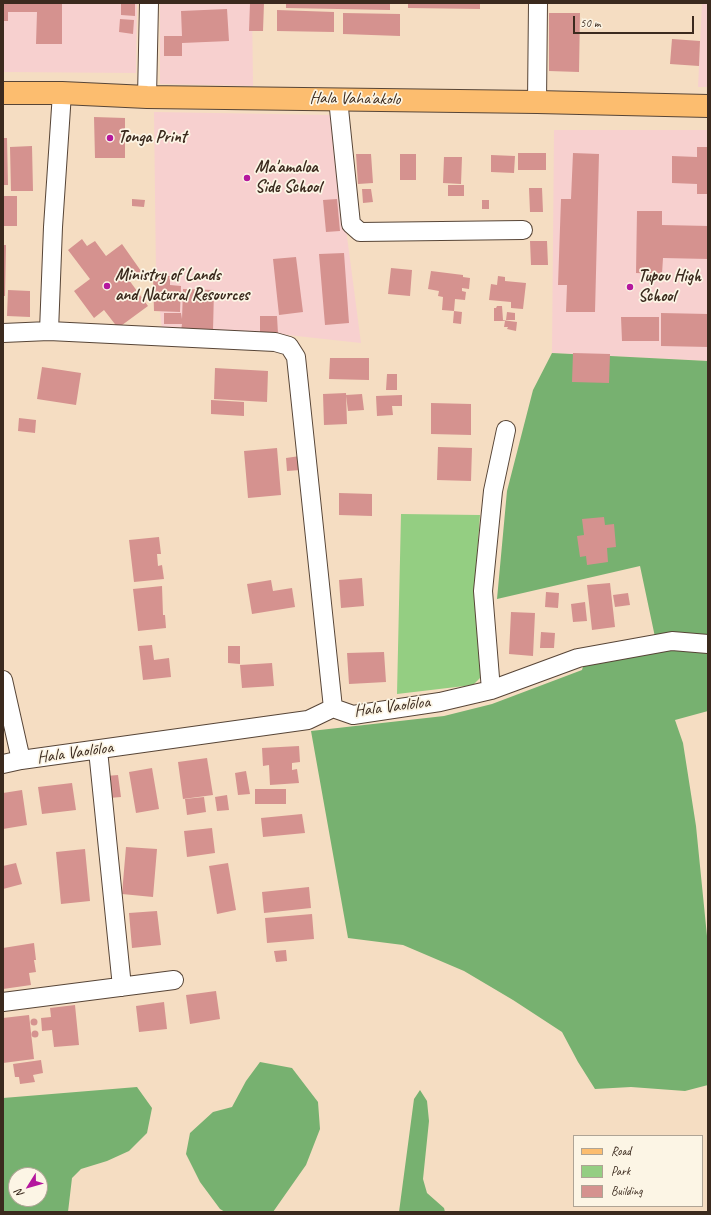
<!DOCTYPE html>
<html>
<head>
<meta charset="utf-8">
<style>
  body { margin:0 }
  #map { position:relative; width:711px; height:1215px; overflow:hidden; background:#f5ddc2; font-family:Caveat,sans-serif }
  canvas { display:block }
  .frame { position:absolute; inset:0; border:4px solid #3b2a1e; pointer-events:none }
  .legend { position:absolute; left:573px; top:1135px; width:130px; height:72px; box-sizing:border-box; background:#fcf5e5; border:1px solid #afa495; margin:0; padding:5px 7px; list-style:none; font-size:12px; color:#3b2a1e }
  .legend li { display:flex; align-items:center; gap:8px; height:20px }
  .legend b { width:20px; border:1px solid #afa495 }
  .north { position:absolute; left:8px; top:1167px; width:40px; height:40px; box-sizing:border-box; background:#fcf5e5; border:1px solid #afa495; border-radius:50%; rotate:233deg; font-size:11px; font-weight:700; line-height:16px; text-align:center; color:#3b2a1e }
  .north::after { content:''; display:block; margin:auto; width:14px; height:18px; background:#b5179e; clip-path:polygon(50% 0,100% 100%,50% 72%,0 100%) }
  .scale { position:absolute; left:573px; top:16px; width:121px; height:18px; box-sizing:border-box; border:2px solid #3b2a1e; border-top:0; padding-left:5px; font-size:12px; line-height:14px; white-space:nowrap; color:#3b2a1e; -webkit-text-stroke:3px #fcf5e5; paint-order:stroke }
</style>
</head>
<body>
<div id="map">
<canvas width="711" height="1215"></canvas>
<div class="frame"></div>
<ul class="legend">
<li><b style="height:5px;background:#fcbd6f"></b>Road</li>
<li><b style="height:11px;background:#94ce82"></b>Park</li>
<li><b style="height:11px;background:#d5928f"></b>Building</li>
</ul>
<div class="north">N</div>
<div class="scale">50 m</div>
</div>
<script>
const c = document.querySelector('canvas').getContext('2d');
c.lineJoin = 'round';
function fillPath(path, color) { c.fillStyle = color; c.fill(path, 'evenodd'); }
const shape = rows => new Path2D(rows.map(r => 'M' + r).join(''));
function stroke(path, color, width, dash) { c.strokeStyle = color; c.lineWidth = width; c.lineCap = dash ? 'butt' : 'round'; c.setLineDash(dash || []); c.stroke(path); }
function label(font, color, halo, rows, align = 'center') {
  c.font = font + ' Caveat,sans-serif'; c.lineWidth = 3.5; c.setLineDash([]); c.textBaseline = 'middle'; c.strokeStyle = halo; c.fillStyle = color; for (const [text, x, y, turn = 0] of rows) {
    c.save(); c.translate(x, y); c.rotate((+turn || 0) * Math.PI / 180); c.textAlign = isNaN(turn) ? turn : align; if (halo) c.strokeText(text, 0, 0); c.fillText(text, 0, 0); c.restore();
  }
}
const built = shape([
  [3,3,137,3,136,73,3,72],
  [160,3,252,3,253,86,160,84],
  [702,3,708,3,708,87,698,87],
  [154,112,331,115,361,343,278,334,162,329,156,277],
  [554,130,708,130,708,361,552,353]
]);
const green = shape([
  [401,514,480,515,475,585,481,677,473,685,397,694]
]);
const forest = shape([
  [552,353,708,361,708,711,675,720,683,743,696,826,708,946,708,1085,685,1091,631,1087,595,1089,578,1062,562,1032,513,1000,464,971,403,945,348,938,311,731,444,716,492,704,582,670,588,650,655,637,640,566,497,599,507,491,533,390],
  [260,1062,292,1068,318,1102,320,1129,306,1165,273,1212,225,1212,220,1209,200,1182,186,1154,190,1133,213,1112,232,1107,246,1081],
  [137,1087,152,1108,147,1133,129,1151,107,1161,81,1169,72,1178,68,1212,3,1212,3,1098],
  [16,1175,40,1175,40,1199,16,1199],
  [420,1090,427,1101,429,1121,423,1179,427,1193,444,1208,445,1212,399,1212,414,1099]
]);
const building = shape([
  [3,3,62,3,62,44,36,44,37,12,8,12,8,21,3,21],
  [121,3,135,3,135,16,121,15],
  [250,3,264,3,263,31,249,31],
  [286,3,390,3,390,10,286,8],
  [408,3,480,3,480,9,408,8],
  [227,9,229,41,182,43,182,56,164,56,164,36,182,36,181,11],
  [277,10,334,12,334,32,277,31],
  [343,13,400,14,400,36,343,34],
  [549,13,580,13,579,72,549,71],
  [120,19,134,20,133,34,119,32],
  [672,39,700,41,699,66,670,64],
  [94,117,125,118,125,158,95,158],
  [3,138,7,138,8,185,3,185],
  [32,146,33,191,11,191,10,147],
  [697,147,708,147,708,194,697,194,697,184,672,183,672,156,697,157],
  [518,153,546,153,546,170,518,170],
  [573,153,599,154,595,312,566,312,567,285,558,285,561,199,571,199],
  [356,154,371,154,373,183,358,184],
  [400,154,416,154,416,180,400,180],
  [491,155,515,156,514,173,491,172],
  [444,157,462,157,461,184,443,183],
  [448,185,464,185,464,196,448,196],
  [529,188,542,188,543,212,530,212],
  [362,189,371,189,373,202,363,203],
  [3,196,17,196,17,226,3,226],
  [132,199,145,200,144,207,132,206],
  [337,199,340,231,326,232,323,200],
  [482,200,489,200,489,209,482,209],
  [637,211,662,211,662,225,708,226,708,259,663,258,662,274,636,273],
  [82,239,87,246,95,241,106,256,122,244,141,271,129,280,148,306,118,328,104,310,94,318,74,291,90,279,68,250],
  [530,241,547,241,548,265,531,265],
  [3,245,6,245,5,296,3,296],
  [344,253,349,323,325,325,319,254],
  [296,257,303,312,279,315,273,259],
  [391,268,412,270,410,296,388,294],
  [431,271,463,275,463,277,470,278,469,289,462,288,462,291,466,292,465,300,455,299,454,311,442,310,443,297,438,296,439,291,428,289],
  [153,276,170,276,170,285,181,286,180,312,154,311],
  [498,276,505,277,505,281,526,283,523,309,511,308,511,302,489,300,491,284,497,285],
  [183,289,214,290,213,331,181,331,182,324,164,324,164,313,181,313,182,319],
  [8,290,30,291,30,317,7,316],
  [497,306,502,306,503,320,502,320,517,322,516,331,507,329,508,327,504,327,505,321,494,321,494,308,496,308],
  [454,311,462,312,461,324,453,323],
  [507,312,515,313,515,320,506,320],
  [661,313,708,314,708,347,661,346],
  [260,316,277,316,278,334,260,334],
  [621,317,659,317,659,341,622,341],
  [573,353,610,354,609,383,572,382],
  [330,358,369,358,369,380,329,379],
  [42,367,81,373,76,405,37,399],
  [215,368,268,371,267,402,214,399],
  [387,374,397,374,397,390,386,390],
  [346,393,347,424,324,425,323,394],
  [362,394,364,410,348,411,346,395],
  [402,395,402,406,392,406,393,415,377,416,376,396],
  [211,400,244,402,244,416,211,414],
  [431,403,471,404,471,435,431,434],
  [19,418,36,420,35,433,18,431],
  [438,447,472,448,471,481,437,480],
  [277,448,281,495,248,498,244,451],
  [300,456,301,470,287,471,286,458],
  [339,493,372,494,372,516,339,515],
  [604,517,605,525,614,524,616,547,607,548,608,562,587,565,586,556,580,557,577,536,584,535,582,519],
  [159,537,161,554,157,554,158,566,162,565,164,579,134,582,129,540],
  [362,578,364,606,341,608,339,580],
  [271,580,273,591,292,588,295,607,252,614,247,584],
  [610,583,615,627,592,630,587,585],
  [162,586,163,615,165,615,166,628,138,631,133,589],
  [546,592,559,593,558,608,545,607],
  [628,593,630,605,615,607,613,595],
  [585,602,587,621,573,622,571,604],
  [511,612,535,613,533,656,509,654],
  [541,632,555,633,554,648,540,648],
  [152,645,154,660,169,658,171,677,143,680,139,646],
  [228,646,240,646,240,664,228,663],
  [384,652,386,682,349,684,347,653],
  [272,663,274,686,242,688,240,665],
  [299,746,300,762,292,763,292,770,297,769,299,783,270,785,269,765,263,766,262,748],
  [207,758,213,795,183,799,178,762],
  [152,768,159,809,136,813,129,772],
  [246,771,250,794,238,795,235,773],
  [118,775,121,797,109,798,106,776],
  [72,783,76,810,42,814,38,787],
  [255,789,286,789,286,804,255,804],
  [22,790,27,825,3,829,3,793],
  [227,795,229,810,217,811,215,797],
  [204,797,206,812,187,815,185,799],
  [302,814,305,833,263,837,261,818],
  [212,828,215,853,187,857,184,831],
  [126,847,157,849,153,897,122,894],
  [85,849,90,901,61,904,56,852],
  [16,863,22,884,3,889,3,866],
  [228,863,236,910,217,914,209,866],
  [309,887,311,908,264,913,262,892],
  [157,911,161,945,132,948,129,913],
  [312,914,314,939,267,943,265,918],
  [34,943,36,960,34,960,36,972,29,973,31,985,3,989,3,948],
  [286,950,287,961,276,962,274,951],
  [216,991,220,1019,190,1024,186,995],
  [164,1002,167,1029,139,1032,136,1006],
  [75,1005,79,1045,54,1047,52,1030,42,1031,41,1018,51,1017,50,1008],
  [29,1015,34,1059,3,1063,3,1018],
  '30.5 1022a3.5 3.5 0 1 1 7 0a3.5 3.5 0 1 1-7 0Z',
  '31.5 1034a3.5 3.5 0 1 1 7 0a3.5 3.5 0 1 1-7 0Z',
  [41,1060,43,1073,33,1075,35,1082,20,1084,19,1077,15,1077,13,1064]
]);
const minor = shape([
  [147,97,149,3],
  [338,99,351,224,360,232,523,230],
  [537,102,538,3],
  [49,331,53,227,62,93],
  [3,333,49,331,275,342,289,346,296,357,333,708],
  [3,680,21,760],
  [491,690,483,591,493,491,506,430],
  [98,750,122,987],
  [3,764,21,760,308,720,333,708,353,715,440,702,491,690,578,658,672,641,708,644],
  [3,1002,174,980]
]);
const major = shape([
  [3,93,62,93,147,97,537,102,708,106]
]);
const markers = [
  [110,138,4,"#b5179e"],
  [247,178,4,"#b5179e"],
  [107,286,4,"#b5179e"],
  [630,287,4,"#b5179e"]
];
const streetNames = [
  ["Hala Vaha'akolo",355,99,1],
  ["Hala Vaolōloa",392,707,-7],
  ["Hala Vaolōloa",75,753,-8]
];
const poiNames = [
  ["Tonga Print",118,138],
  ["Ma'amaloa",255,168],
  ["Side School",255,188],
  ["Ministry of Lands",115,276],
  ["and Natural Resources",115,296],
  ["Tupou High",638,277],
  ["School",638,297]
];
fillPath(built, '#f7d0cf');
fillPath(green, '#94ce82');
fillPath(forest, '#77b170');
fillPath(building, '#d5928f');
stroke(minor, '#574537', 20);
stroke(major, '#574537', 24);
stroke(minor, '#fff', 18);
stroke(major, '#fcbd6f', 22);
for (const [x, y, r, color] of markers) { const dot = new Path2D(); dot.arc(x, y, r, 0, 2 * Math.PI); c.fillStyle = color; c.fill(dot); stroke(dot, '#fcf5e5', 1.5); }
label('17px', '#3b2a1e', '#fcf5e5', streetNames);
label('bold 17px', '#3b2a1e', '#fcf5e5', poiNames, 'left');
</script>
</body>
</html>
